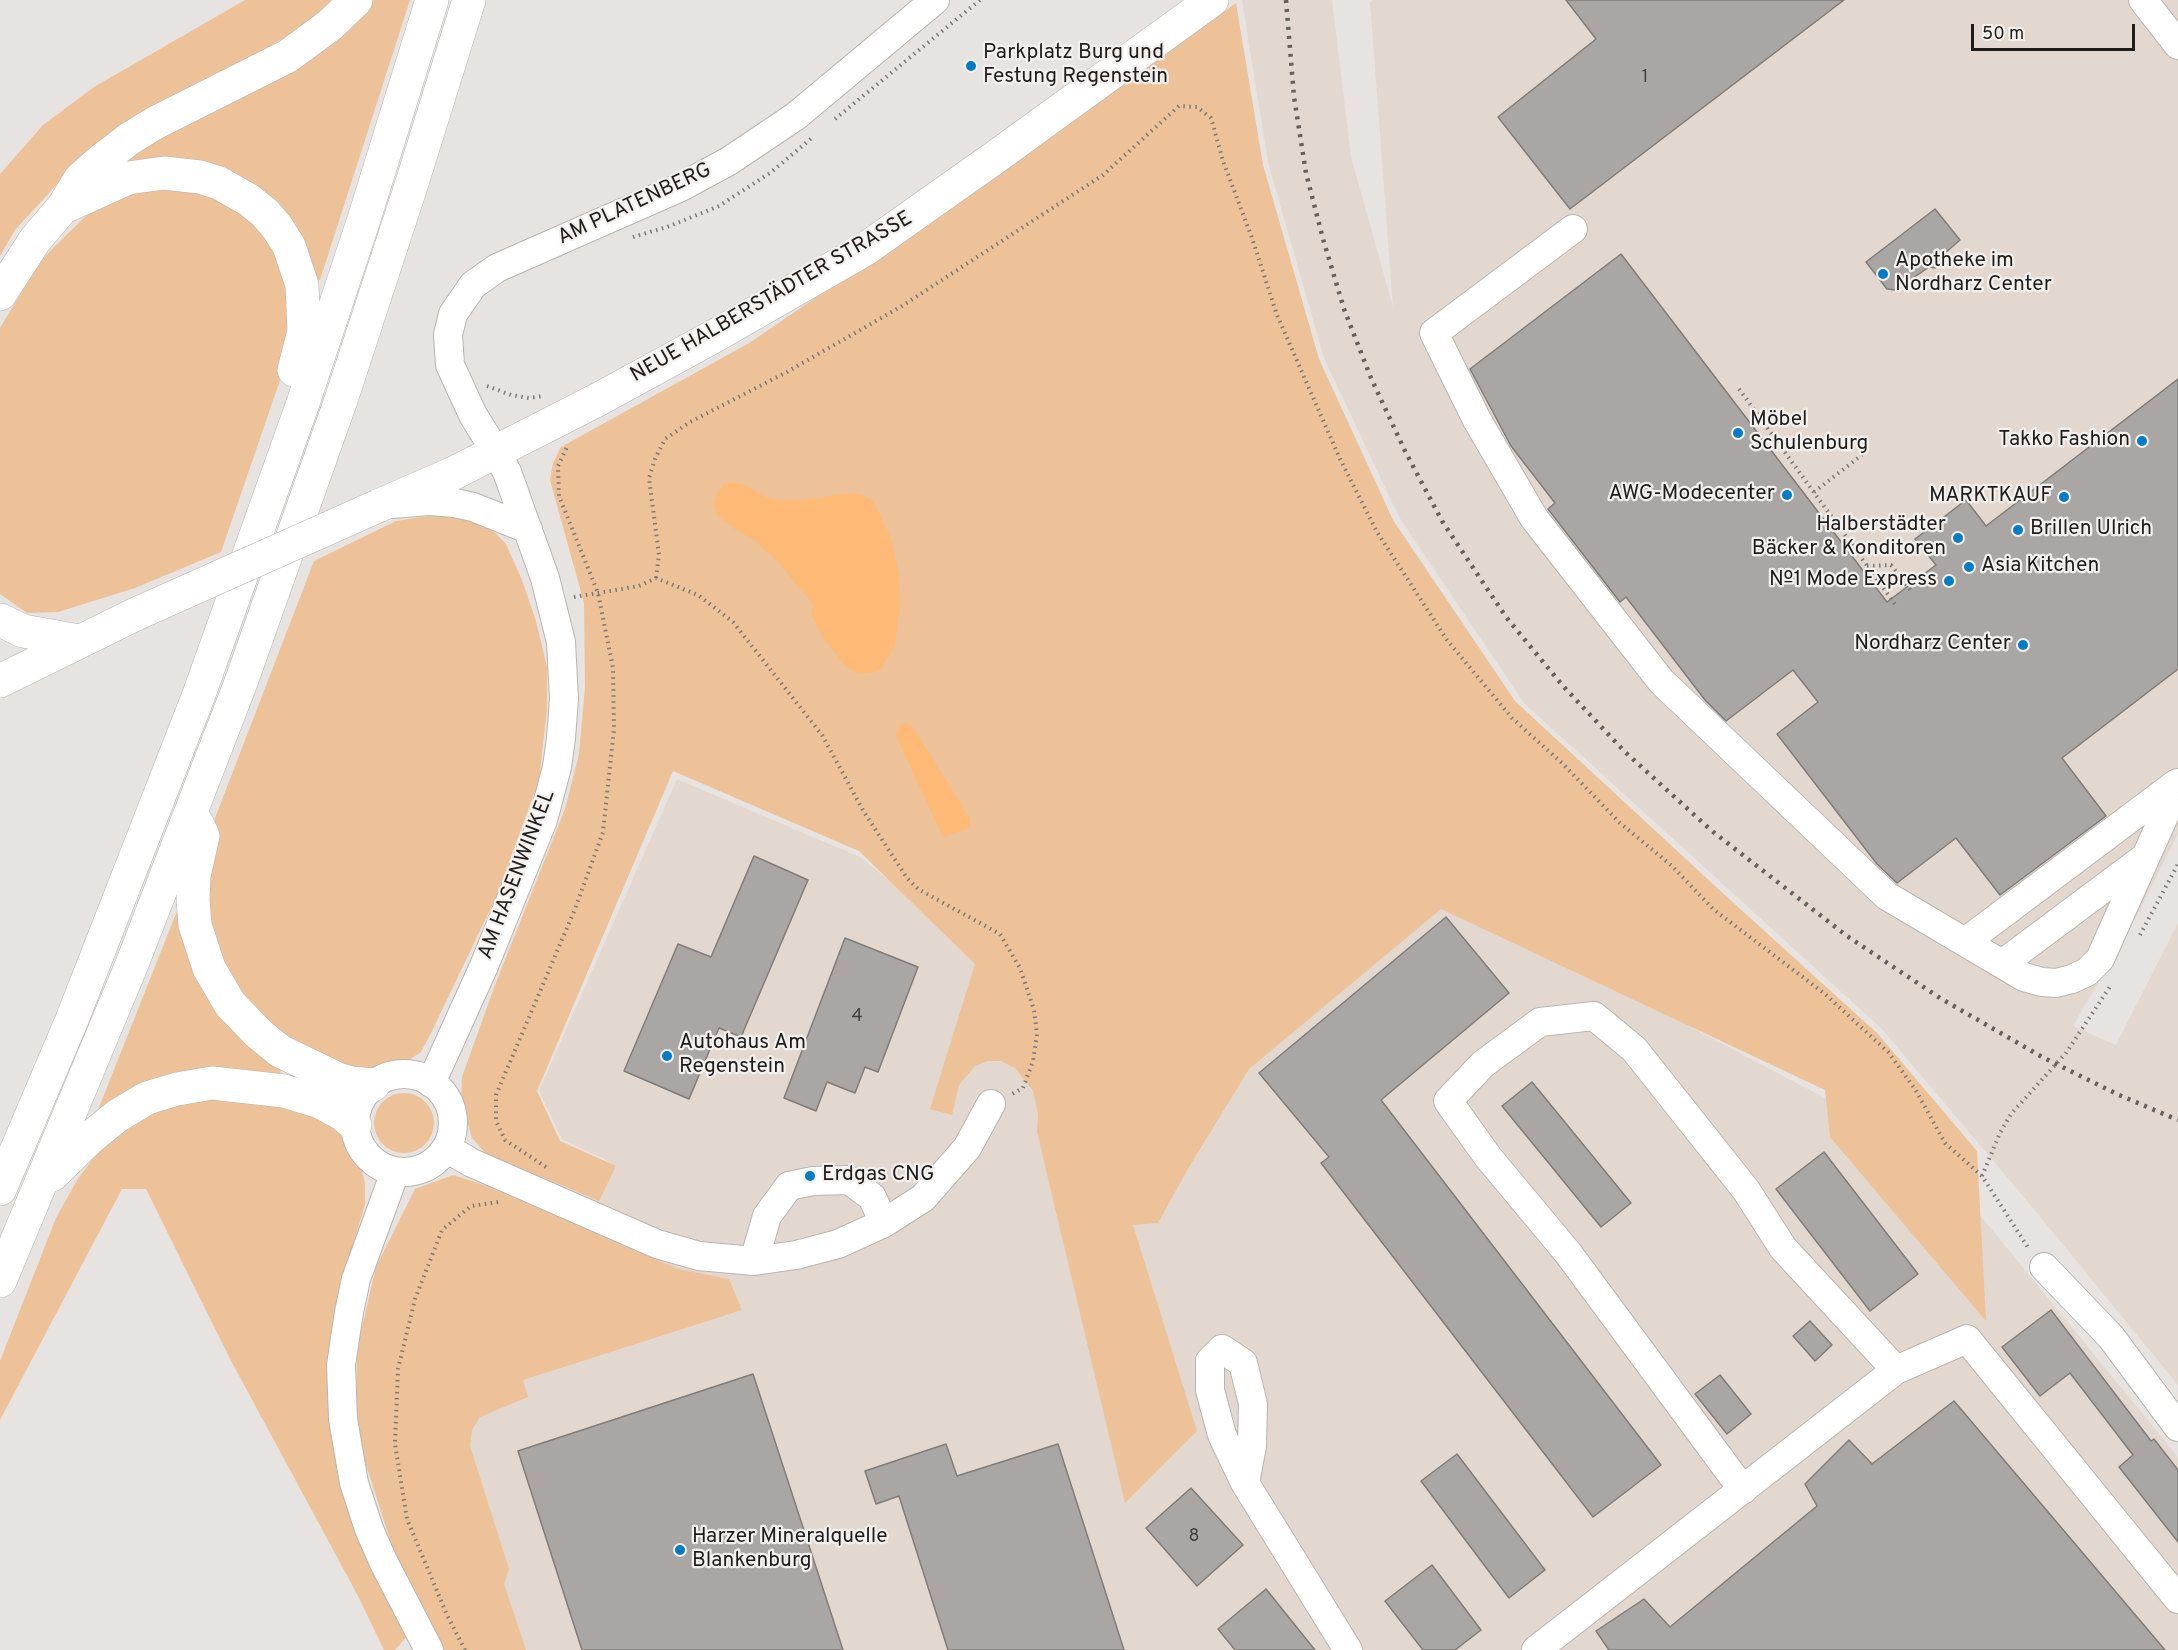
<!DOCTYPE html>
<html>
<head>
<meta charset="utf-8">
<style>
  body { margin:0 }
  #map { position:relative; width:2178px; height:1650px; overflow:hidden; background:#e7e3e0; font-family:Overpass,sans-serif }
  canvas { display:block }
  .scale { position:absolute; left:1971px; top:24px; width:164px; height:27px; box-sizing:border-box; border:3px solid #1f1d1c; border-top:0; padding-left:8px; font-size:18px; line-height:21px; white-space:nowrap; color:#1f1d1c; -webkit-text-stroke:4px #f4f0ed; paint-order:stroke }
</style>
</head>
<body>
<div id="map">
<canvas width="2178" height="1650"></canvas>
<div class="scale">50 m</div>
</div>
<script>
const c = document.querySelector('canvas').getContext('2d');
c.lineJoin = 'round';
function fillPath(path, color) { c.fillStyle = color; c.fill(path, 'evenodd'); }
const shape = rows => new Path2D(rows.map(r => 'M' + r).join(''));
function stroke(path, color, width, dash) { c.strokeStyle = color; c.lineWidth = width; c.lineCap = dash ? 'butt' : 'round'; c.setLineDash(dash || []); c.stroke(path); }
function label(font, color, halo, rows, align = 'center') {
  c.font = font + ' Overpass,sans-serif'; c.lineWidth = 4.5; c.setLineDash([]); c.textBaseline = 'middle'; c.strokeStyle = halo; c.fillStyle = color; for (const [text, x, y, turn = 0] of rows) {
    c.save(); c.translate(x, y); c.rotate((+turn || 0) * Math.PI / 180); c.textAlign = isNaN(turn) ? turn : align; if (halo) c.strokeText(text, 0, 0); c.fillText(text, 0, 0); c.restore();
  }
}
const built = shape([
  [1242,0,1332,0,1351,157,1393,307,1370,2,1373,0,2178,0,2178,833,2141,908,2073,1026,2116,1045,2178,923,2178,1385,2033,1208,1882,1029,1524,703,1399,517,1324,358,1268,162],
  [677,779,860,857,916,902,1440,895,1880,1127,1984,1220,2178,1457,2178,1650,505,1650,432,1328,574,1240,608,1161,562,1139,539,1091]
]);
const green = shape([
  [245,0,333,0,298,30,236,65,119,126,83,156,15,230,0,256,0,174,43,125,94,87],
  [370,0,410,0,320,280,312,279,283,211,115,163],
  [1236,3,1263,165,1319,359,1393,520,1515,701,1727,897,1877,1033,1977,1151,1986,1321,1830,1137,1825,1090,1441,909,1249,1069,1189,1167,1158,1223,1133,1225,1197,1431,1125,1503,1037,1132,1038,1114,1033,1091,1015,1068,1001,1061,988,1061,975,1066,959,1085,952,1115,930,1109,975,964,859,851,673,771,537,1091,560,1141,616,1166,599,1201,486,1154,472,1138,461,1098,462,1077,495,985,565,809,579,754,585,687,584,603,550,480,553,463,561,447,751,342,1102,100],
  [182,186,230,198,284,260,289,354,221,552,135,588,58,612,27,613,0,594,0,328,40,261,97,205,140,188],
  [443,514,469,517,489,527,506,544,522,580,536,621,547,667,547,709,539,780,498,893,432,1031,421,1052,409,1060,368,1071,355,1072,260,1027,211,948,203,866,215,818,314,561,396,521],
  [177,911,183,912,282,1064,279,1079,96,1115],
  '374 1123a30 30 0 1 1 60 0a30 30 0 1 1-60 0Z',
  [224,1096,313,1109,343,1134,350,1152,361,1167,365,1183,365,1204,340,1290,329,1365,408,1635,395,1650,384,1650,358,1596,229,1357,146,1189,122,1189,0,1420,0,1361,56,1218,77,1180,103,1145,140,1118,183,1100],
  [453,1175,487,1186,678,1269,729,1279,742,1310,523,1380,528,1397,480,1417,472,1430,470,1446,509,1569,504,1584,526,1650,444,1650,398,1565,356,1433,357,1349,376,1267,415,1189]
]);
const water = shape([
  [733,482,746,485,765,497,777,500,801,500,855,493,867,497,874,503,891,539,899,575,900,603,895,645,881,669,873,673,861,673,852,671,843,663,825,641,811,614,813,604,776,560,751,538,736,530,717,515,714,503,716,496,724,484],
  [904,723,913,727,970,819,969,828,943,837,896,736,897,730]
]);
const building = shape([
  [1566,0,1844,0,1570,209,1498,117,1596,39,1566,0],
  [1935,209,1960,240,1945,253,1945,260,1935,268,1929,267,1896,290,1887,289,1866,262,1935,209],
  [1621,254,1887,602,1936,565,1915,539,1966,500,1986,526,2178,379,2178,669,2062,758,2106,816,2000,895,1956,838,1897,883,1877,864,1777,734,1818,702,1793,670,1726,721,1705,700,1626,597,1620,602,1548,509,1555,503,1511,446,1470,369,1621,254],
  [754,856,808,880,741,1037,719,1028,689,1099,624,1071,678,944,711,957,754,856],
  [1446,917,1509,993,1381,1100,1661,1465,1593,1517,1321,1163,1329,1157,1259,1073,1446,917],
  [845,938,918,967,878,1072,865,1067,855,1093,827,1082,816,1111,784,1098,845,938],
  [1532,1082,1631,1203,1601,1227,1502,1106,1532,1082],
  [1824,1152,1918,1274,1870,1311,1776,1189,1824,1152],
  [2051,1310,2151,1441,2154,1439,2178,1470,2178,1542,2119,1467,2133,1455,2070,1373,2040,1396,2002,1347,2051,1310],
  [1810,1321,1832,1345,1815,1361,1793,1336,1810,1321],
  [753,1374,843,1650,582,1650,518,1451,753,1374],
  [1720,1375,1751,1414,1727,1434,1695,1394,1720,1375],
  [1954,1401,2165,1650,1609,1650,1596,1631,1644,1599,1670,1627,1817,1506,1805,1484,1849,1440,1872,1464,1954,1401],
  [946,1444,957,1476,1058,1444,1124,1650,948,1650,899,1496,876,1504,865,1471,946,1444],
  [1457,1454,1545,1570,1509,1598,1421,1481,1457,1454],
  [1191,1488,1243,1545,1197,1586,1146,1528,1191,1488],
  [1432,1565,1481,1630,1455,1650,1423,1650,1385,1601,1432,1565],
  [1266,1589,1315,1650,1235,1650,1218,1629,1266,1589]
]);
const path = shape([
  [835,119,980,0],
  [633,237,667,227,719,206,770,173,813,137],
  [487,386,511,395,529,398,543,396],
  [1739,389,1897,607],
  [1814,492,1862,455],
  [1867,566,1891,565,1911,591],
  [656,578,659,555,649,478,655,459,665,439,690,422,787,372,902,306,1103,175,1179,106,1197,107,1211,118,1223,161,1252,238,1277,315,1340,459,1377,532,1447,640,1512,718,1563,764,1620,823,1672,866,1713,909,1825,994,1888,1052,1915,1089,1945,1143,1982,1176,2029,1249],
  [574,597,639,586,656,578,698,595,733,622,822,735,864,812,907,878,918,889,1000,934,1020,968,1034,1010,1037,1034,1033,1061,1023,1088,1012,1094],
  [2140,935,2178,864],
  [546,1167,505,1140,496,1121,496,1095,575,909,603,832,614,729,613,668,598,593,559,496,558,466,568,445],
  [1982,1176,2000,1133,2011,1114,2066,1053,2111,985],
  [465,1650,447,1615,407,1519,395,1444,398,1369,415,1299,442,1230,471,1206,499,1202]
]);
const minor = shape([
  [2143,0,2178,45],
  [1573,229,1434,333,1477,420,1534,518,1661,681,1887,896,2024,977,2042,982,2056,983,2072,979,2087,972,2100,959,2178,785],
  [392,504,429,501,455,503,473,507,528,529],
  [1965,942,2177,783],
  [2002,964,2144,858],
  '355 1123a49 49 0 1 1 98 0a49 49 0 1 1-98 0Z',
  [431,1083,484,966,543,820,557,767,561,738,564,699,561,642,545,578,507,472,496,452,473,415,450,365,448,335,453,314,473,285,497,268,681,187,729,161,796,116,935,0],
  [446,1148,472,1163,657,1244,699,1256,754,1261,796,1255,838,1244,884,1223,923,1198,967,1148,991,1104],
  [395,1172,356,1279,349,1312,341,1365,343,1419,354,1483,369,1529,383,1561,429,1650],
  [754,1261,767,1216,789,1186,813,1181,849,1180,872,1197,884,1223],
  [2044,1267,2111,1337,2178,1427],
  [1245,1483,1252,1446,1253,1404,1243,1363,1222,1349,1210,1361,1210,1390,1222,1435,1245,1483,1348,1650],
  [1743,1490,1568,1253,1488,1157,1448,1101,1483,1064,1540,1022,1594,1016,1634,1049,1746,1190,1783,1248,1896,1370],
  [1536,1650,1896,1370,1967,1339,2178,1599]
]);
const major = shape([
  [378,506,454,473,599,399,718,334,864,250,997,156,1212,0],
  [0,681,136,614]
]);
const highway = shape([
  [64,207,128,178,164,173,200,177,219,183,249,200,265,213,277,227,289,246,302,285,304,331,294,370],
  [0,294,35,240,63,207,80,179,98,163,129,139,155,123,288,56,330,25,356,0],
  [0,620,23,631,79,641],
  [197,823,203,836,194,876,193,900,195,925,209,968,230,1004,259,1034,280,1051,338,1079,352,1083,373,1085],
  [52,1175,90,1138,117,1116,147,1098,177,1089,212,1083,284,1091,320,1102,342,1114,355,1125],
  [0,1189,71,1022,198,697,303,403,364,219,432,0],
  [0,1281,132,964,240,685,341,400,412,183,469,0]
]);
const rail = shape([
  [1286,0,1294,97,1306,173,1323,239,1344,309,1371,378,1405,451,1442,521,1506,617,1563,686,1624,751,1712,831,1847,936,1940,998,2044,1058,2119,1095,2178,1120]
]);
const majorBridge = shape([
  [136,614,378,506]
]);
const markers = [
  [971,66,6,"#007cc5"],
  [1883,274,6,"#007cc5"],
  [1738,433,6,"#007cc5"],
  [2142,441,6,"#007cc5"],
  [1787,495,6,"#007cc5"],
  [2064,497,6,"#007cc5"],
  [2018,530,6,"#007cc5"],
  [1958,538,6,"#007cc5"],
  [1969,567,6,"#007cc5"],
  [1949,581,6,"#007cc5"],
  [2023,645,6,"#007cc5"],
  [667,1056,6,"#007cc5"],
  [810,1176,6,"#007cc5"],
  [680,1550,6,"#007cc5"]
];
const numberNames = [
  ["1",1645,78],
  ["4",857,1017],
  ["8",1194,1537]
];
const poiNames = [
  ["Parkplatz Burg und",983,54],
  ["Festung Regenstein",983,78],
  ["Apotheke im",1895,262],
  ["Nordharz Center",1895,286],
  ["Möbel",1750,421],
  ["Schulenburg",1750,445],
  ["Takko Fashion",2130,441,"right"],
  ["AWG-Modecenter",1775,495,"right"],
  ["MARKTKAUF",2052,497,"right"],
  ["Halberstädter",1946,526,"right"],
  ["Bäcker & Konditoren",1946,550,"right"],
  ["Brillen Ulrich",2030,530],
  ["Asia Kitchen",1981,567],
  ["№1 Mode Express",1937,581,"right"],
  ["Nordharz Center",2011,645,"right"],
  ["Autohaus Am",679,1044],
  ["Regenstein",679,1068],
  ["Erdgas CNG",822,1176],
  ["Harzer Mineralquelle",692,1538],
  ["Blankenburg",692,1562]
];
const streetNames = [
  ["AM PLATENBERG",635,205,-25],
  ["NEUE HALBERSTÄDTER STRASSE",772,298,-30],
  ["AM HASENWINKEL",518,875,-69]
];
fillPath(built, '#e2d8cf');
fillPath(green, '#edc298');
fillPath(water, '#feba76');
fillPath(building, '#aaa6a3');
stroke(building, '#807c79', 1.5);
stroke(minor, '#b8b5b1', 30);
stroke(major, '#b8b5b1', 34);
stroke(highway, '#b8b5b1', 34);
stroke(path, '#7c7977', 4, [1.5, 4.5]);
stroke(minor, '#fff', 28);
stroke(major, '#fff', 33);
stroke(highway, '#fff', 33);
stroke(rail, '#63605f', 4.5, [3, 6]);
stroke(majorBridge, '#b8b5b1', 34, []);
stroke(majorBridge, '#fff', 33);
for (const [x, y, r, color] of markers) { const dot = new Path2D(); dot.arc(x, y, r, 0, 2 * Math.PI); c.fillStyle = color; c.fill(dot); stroke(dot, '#f4f0ed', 2); }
label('18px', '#423f3e', null, numberNames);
label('21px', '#1f1d1c', '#f4f0ed', poiNames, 'left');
label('21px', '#1f1d1c', '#f4f0ed', streetNames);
</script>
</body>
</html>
